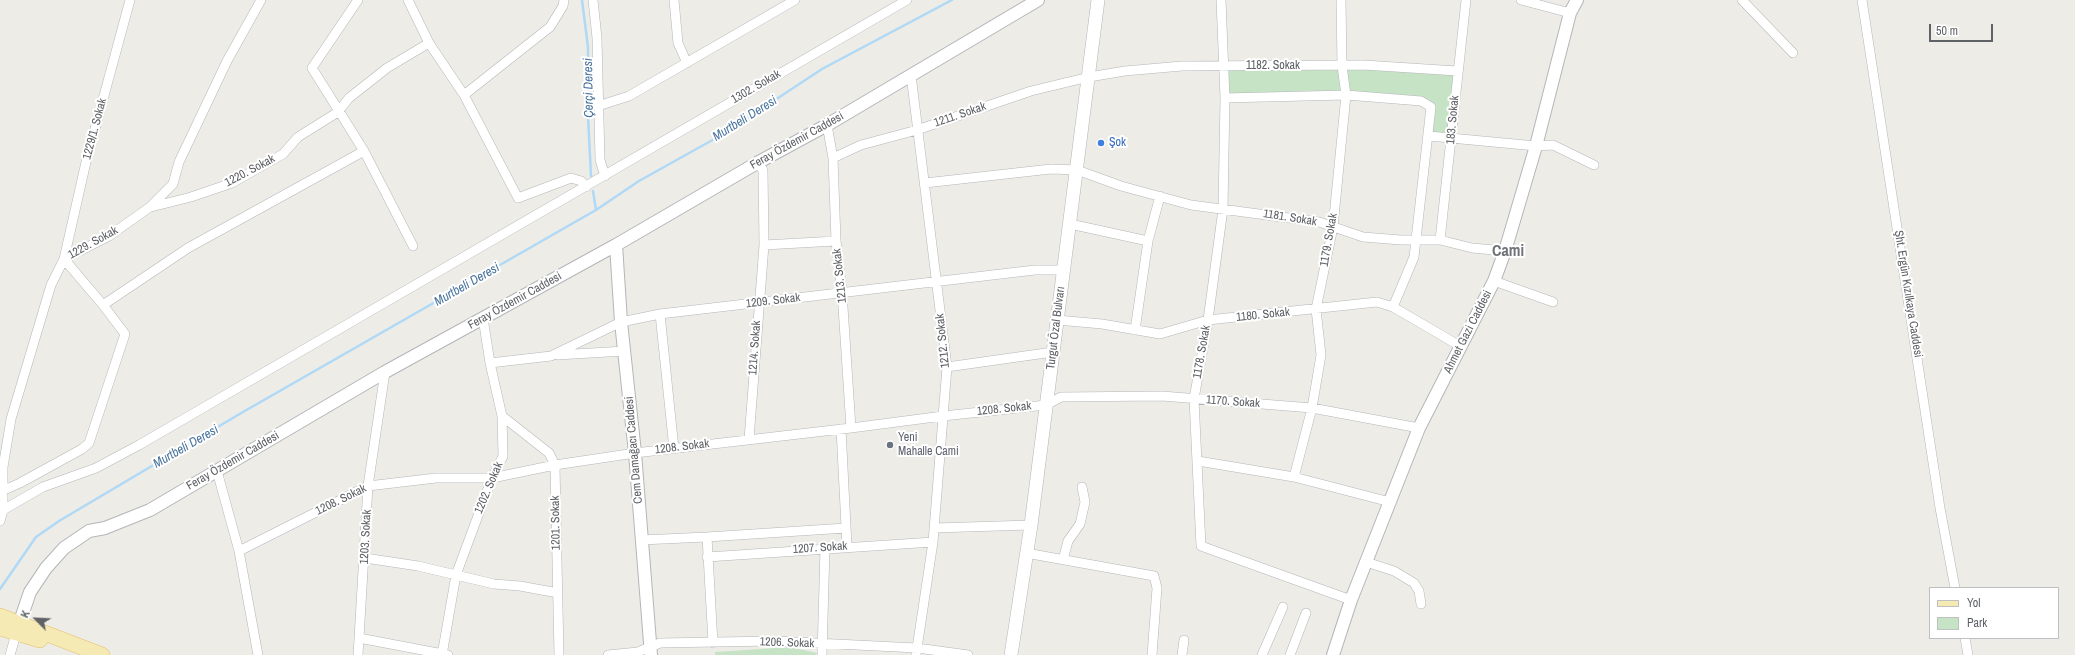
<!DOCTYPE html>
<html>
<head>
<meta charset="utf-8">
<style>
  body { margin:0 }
  #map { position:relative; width:2075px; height:655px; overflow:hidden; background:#eeece6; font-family:"Archivo Narrow",sans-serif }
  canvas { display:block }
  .legend { position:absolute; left:1929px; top:587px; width:130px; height:52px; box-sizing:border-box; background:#fff; border:1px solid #bfc0c1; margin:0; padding:5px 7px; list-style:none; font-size:12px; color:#5e6165 }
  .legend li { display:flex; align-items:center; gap:8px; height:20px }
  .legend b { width:20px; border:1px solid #bfc0c1 }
  .north { position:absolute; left:16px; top:599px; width:40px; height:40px; -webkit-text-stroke:3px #fff; paint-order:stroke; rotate:294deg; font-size:11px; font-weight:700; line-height:16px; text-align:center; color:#5e6165 }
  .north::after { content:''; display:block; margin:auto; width:14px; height:18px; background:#5e6165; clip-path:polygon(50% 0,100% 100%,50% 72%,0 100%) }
  .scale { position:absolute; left:1929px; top:24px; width:64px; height:18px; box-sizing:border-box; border:2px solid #5e6165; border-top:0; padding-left:5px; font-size:12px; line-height:14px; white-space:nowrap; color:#5e6165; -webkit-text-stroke:3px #fff; paint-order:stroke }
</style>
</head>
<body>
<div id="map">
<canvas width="2075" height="655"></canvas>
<ul class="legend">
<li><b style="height:5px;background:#f6eab4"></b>Yol</li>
<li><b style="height:11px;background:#c7e3c6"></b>Park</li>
</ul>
<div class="north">K</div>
<div class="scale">50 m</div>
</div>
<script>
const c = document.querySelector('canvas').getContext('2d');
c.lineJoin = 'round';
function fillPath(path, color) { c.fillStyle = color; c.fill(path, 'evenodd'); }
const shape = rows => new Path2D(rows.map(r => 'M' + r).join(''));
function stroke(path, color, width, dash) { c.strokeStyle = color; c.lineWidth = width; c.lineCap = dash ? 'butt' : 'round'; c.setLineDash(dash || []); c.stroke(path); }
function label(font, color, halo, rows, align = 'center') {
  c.font = font + ' "Archivo Narrow",sans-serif'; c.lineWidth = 4; c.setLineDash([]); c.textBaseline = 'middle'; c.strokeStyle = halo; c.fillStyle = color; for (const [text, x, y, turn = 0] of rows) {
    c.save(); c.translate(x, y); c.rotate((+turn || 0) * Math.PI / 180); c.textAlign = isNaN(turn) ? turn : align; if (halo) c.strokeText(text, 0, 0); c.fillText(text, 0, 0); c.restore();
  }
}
const green = shape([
  [1225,66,1457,71,1451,138,1429,136,1431,107,1346,95,1225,98],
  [790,647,817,653,816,655,715,655,715,652]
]);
const stream = shape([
  [582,0,588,47,588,116,591,176],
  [593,191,596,210],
  [0,589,36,537,59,521,243,412,596,210,639,181,725,133,822,69,952,0]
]);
const minor = shape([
  [358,0,312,68,364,151,413,246],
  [408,0,429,43,464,95,518,198,571,178,581,181,586,187],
  [593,0,597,38,600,160,605,176],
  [674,0,678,43,687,63],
  [1221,0,1225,98,1223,209,1208,320,1194,399,1201,546,1351,600],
  [1521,0,1570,13],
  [1742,0,1793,53],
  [1862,0,1940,508,1955,588],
  [911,75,947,367,933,542,916,655],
  [464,95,550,27,563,6,564,0],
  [1225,98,1346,95,1421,101,1431,107,1414,257,1393,307],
  [598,106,629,96,795,0],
  [827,125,833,158,836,241,842,292,851,428],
  [1429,136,1536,146,1553,145,1594,165],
  [833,158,861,145,917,130,1031,91,1089,77,1125,71,1182,66,1364,65,1457,71],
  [925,183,1051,169,1077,170,1121,186,1191,205,1319,222,1363,237,1401,240,1440,240,1472,248,1505,251],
  [151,207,191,197,232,183,283,154,298,137,338,112,349,98,387,68,429,43],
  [1070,224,1148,241],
  [1440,240,1466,0],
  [764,245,836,241],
  [1494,281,1553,302],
  [103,305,188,248,364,151],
  [660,314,674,449],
  [1057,320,1102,324,1160,334,1208,320,1377,302,1393,307,1460,346],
  [1135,330,1148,241,1160,196],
  [557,355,625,351],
  [490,363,551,356,621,322,660,314,1035,270,1064,270],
  [947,367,1053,352],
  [502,416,549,453,555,465,559,655],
  [841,429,847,546],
  [749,439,764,245,763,170,757,163],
  [1198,461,1294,477,1390,502],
  [217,471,239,551,258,655],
  [1294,477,1312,408,1321,355,1316,309,1333,227,1346,95,1342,66,1341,0],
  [2,491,20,483,82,449,89,443,125,334,103,305,64,259,86,162,130,0],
  [3,510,43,487,96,468,139,445,907,0],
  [0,521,3,510,3,467,11,419,51,285,64,259,109,236,150,207,173,184,179,162,227,61,261,0],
  [934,528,1031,525],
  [707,537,713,643],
  [641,540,707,537,846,528],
  [239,551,368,486,436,478,492,478,555,465,635,453,851,428,943,416,1046,405,1061,397,1162,396,1312,408,1419,428],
  [1026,553,1154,576,1157,588,1152,655],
  [707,557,933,542],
  [365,558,418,566,494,584,520,586,558,593],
  [1063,560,1068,541,1080,524,1085,502,1082,487],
  [1366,562,1394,571,1414,583,1419,591,1421,604],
  [359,638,448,655],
  [1965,638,1968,655],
  [10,655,16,634],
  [358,655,368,486,385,372],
  [442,655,456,575,492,478,503,456,502,416,490,363,483,318],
  [608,655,638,652,660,643,775,641,917,648,968,655],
  [822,655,825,548],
  [1182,655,1184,640],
  [1262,655,1283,607],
  [1290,655,1306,613]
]);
const tertiary = shape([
  [616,245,621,322,635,453,651,655],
  [17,630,30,592,46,568,64,548,89,531,105,528,150,510,385,372,616,245,757,163,827,125,1038,0],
  [1333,655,1351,600,1419,428,1494,281,1505,251,1536,146,1570,13,1577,0]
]);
const secondary = shape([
  [1011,655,1031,525,1098,0]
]);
const primary = shape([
  [0,616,102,655],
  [0,628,40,640]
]);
const markers = [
  [1101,143,4,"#3f7fe0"],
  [890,445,4,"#6b7280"]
];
const streetNames = [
  ["1182. Sokak",1273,66],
  ["1302. Sokak",756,87,-30],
  ["1211. Sokak",960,115,-19],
  ["183. Sokak",1453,120,-85],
  ["1229/1. Sokak",95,129,-75],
  ["Feray Özdemir Caddesi",797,141,-29],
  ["1220. Sokak",250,171,-28],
  ["1181. Sokak",1290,218,9],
  ["1179. Sokak",1329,240,-80],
  ["1229. Sokak",93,243,-29],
  ["1213. Sokak",840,276,-96],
  ["Şht. Ergün Kızılkaya Caddesi",1908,294,81],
  ["Feray Özdemir Caddesi",515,301,-29],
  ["1209. Sokak",773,301,-7],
  ["1180. Sokak",1263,315,-6],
  ["Turgut Özal Bulvarı",1056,328,-83],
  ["Ahmet Gazi Caddesi",1468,332,-63],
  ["1212. Sokak",943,341,-96],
  ["1214. Sokak",755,348,-86],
  ["1178. Sokak",1202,352,-80],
  ["1170. Sokak",1233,402,4],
  ["1208. Sokak",1004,409,-6],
  ["1208. Sokak",682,447,-7],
  ["Cem Damağacı Caddesi",634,450,-95],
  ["Feray Özdemir Caddesi",233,461,-30],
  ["1202. Sokak",489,488,-67],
  ["1208. Sokak",341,500,-26],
  ["1201. Sokak",556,523,-91],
  ["1203. Sokak",366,537,-87],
  ["1207. Sokak",820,548,-4],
  ["1206. Sokak",787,643,2]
];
const shopNames = [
  ["Şok",1109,143]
];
const worshipNames = [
  ["Yeni",898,438],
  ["Mahalle Cami",898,452]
];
const waterNames = [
  ["Çerçi Deresi",589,88,-91],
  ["Murtbeli Deresi",745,119,-32],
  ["Murtbeli Deresi",467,285,-30],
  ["Murtbeli Deresi",186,447,-30]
];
const districtNames = [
  ["Cami",1508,252]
];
fillPath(green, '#c7e3c6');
stroke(stream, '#afd9f6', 2.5);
stroke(minor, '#b3b6b9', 10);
stroke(tertiary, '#b3b6b9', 14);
stroke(secondary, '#b3b5b9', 14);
stroke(primary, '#e2be6b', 16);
stroke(minor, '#fff', 9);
stroke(tertiary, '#fff', 12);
stroke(secondary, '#fff', 13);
stroke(primary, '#f6eab4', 15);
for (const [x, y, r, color] of markers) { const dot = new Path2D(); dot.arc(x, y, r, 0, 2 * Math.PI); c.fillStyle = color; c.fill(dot); stroke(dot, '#fff', 1.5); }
label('12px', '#5e6165', '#fff', streetNames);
label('12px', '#366cbe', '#fff', shopNames, 'left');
label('12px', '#5b616d', '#fff', worshipNames, 'left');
label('italic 13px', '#4a759e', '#fff', waterNames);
label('bold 16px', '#6f7377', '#fff', districtNames);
</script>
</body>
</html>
